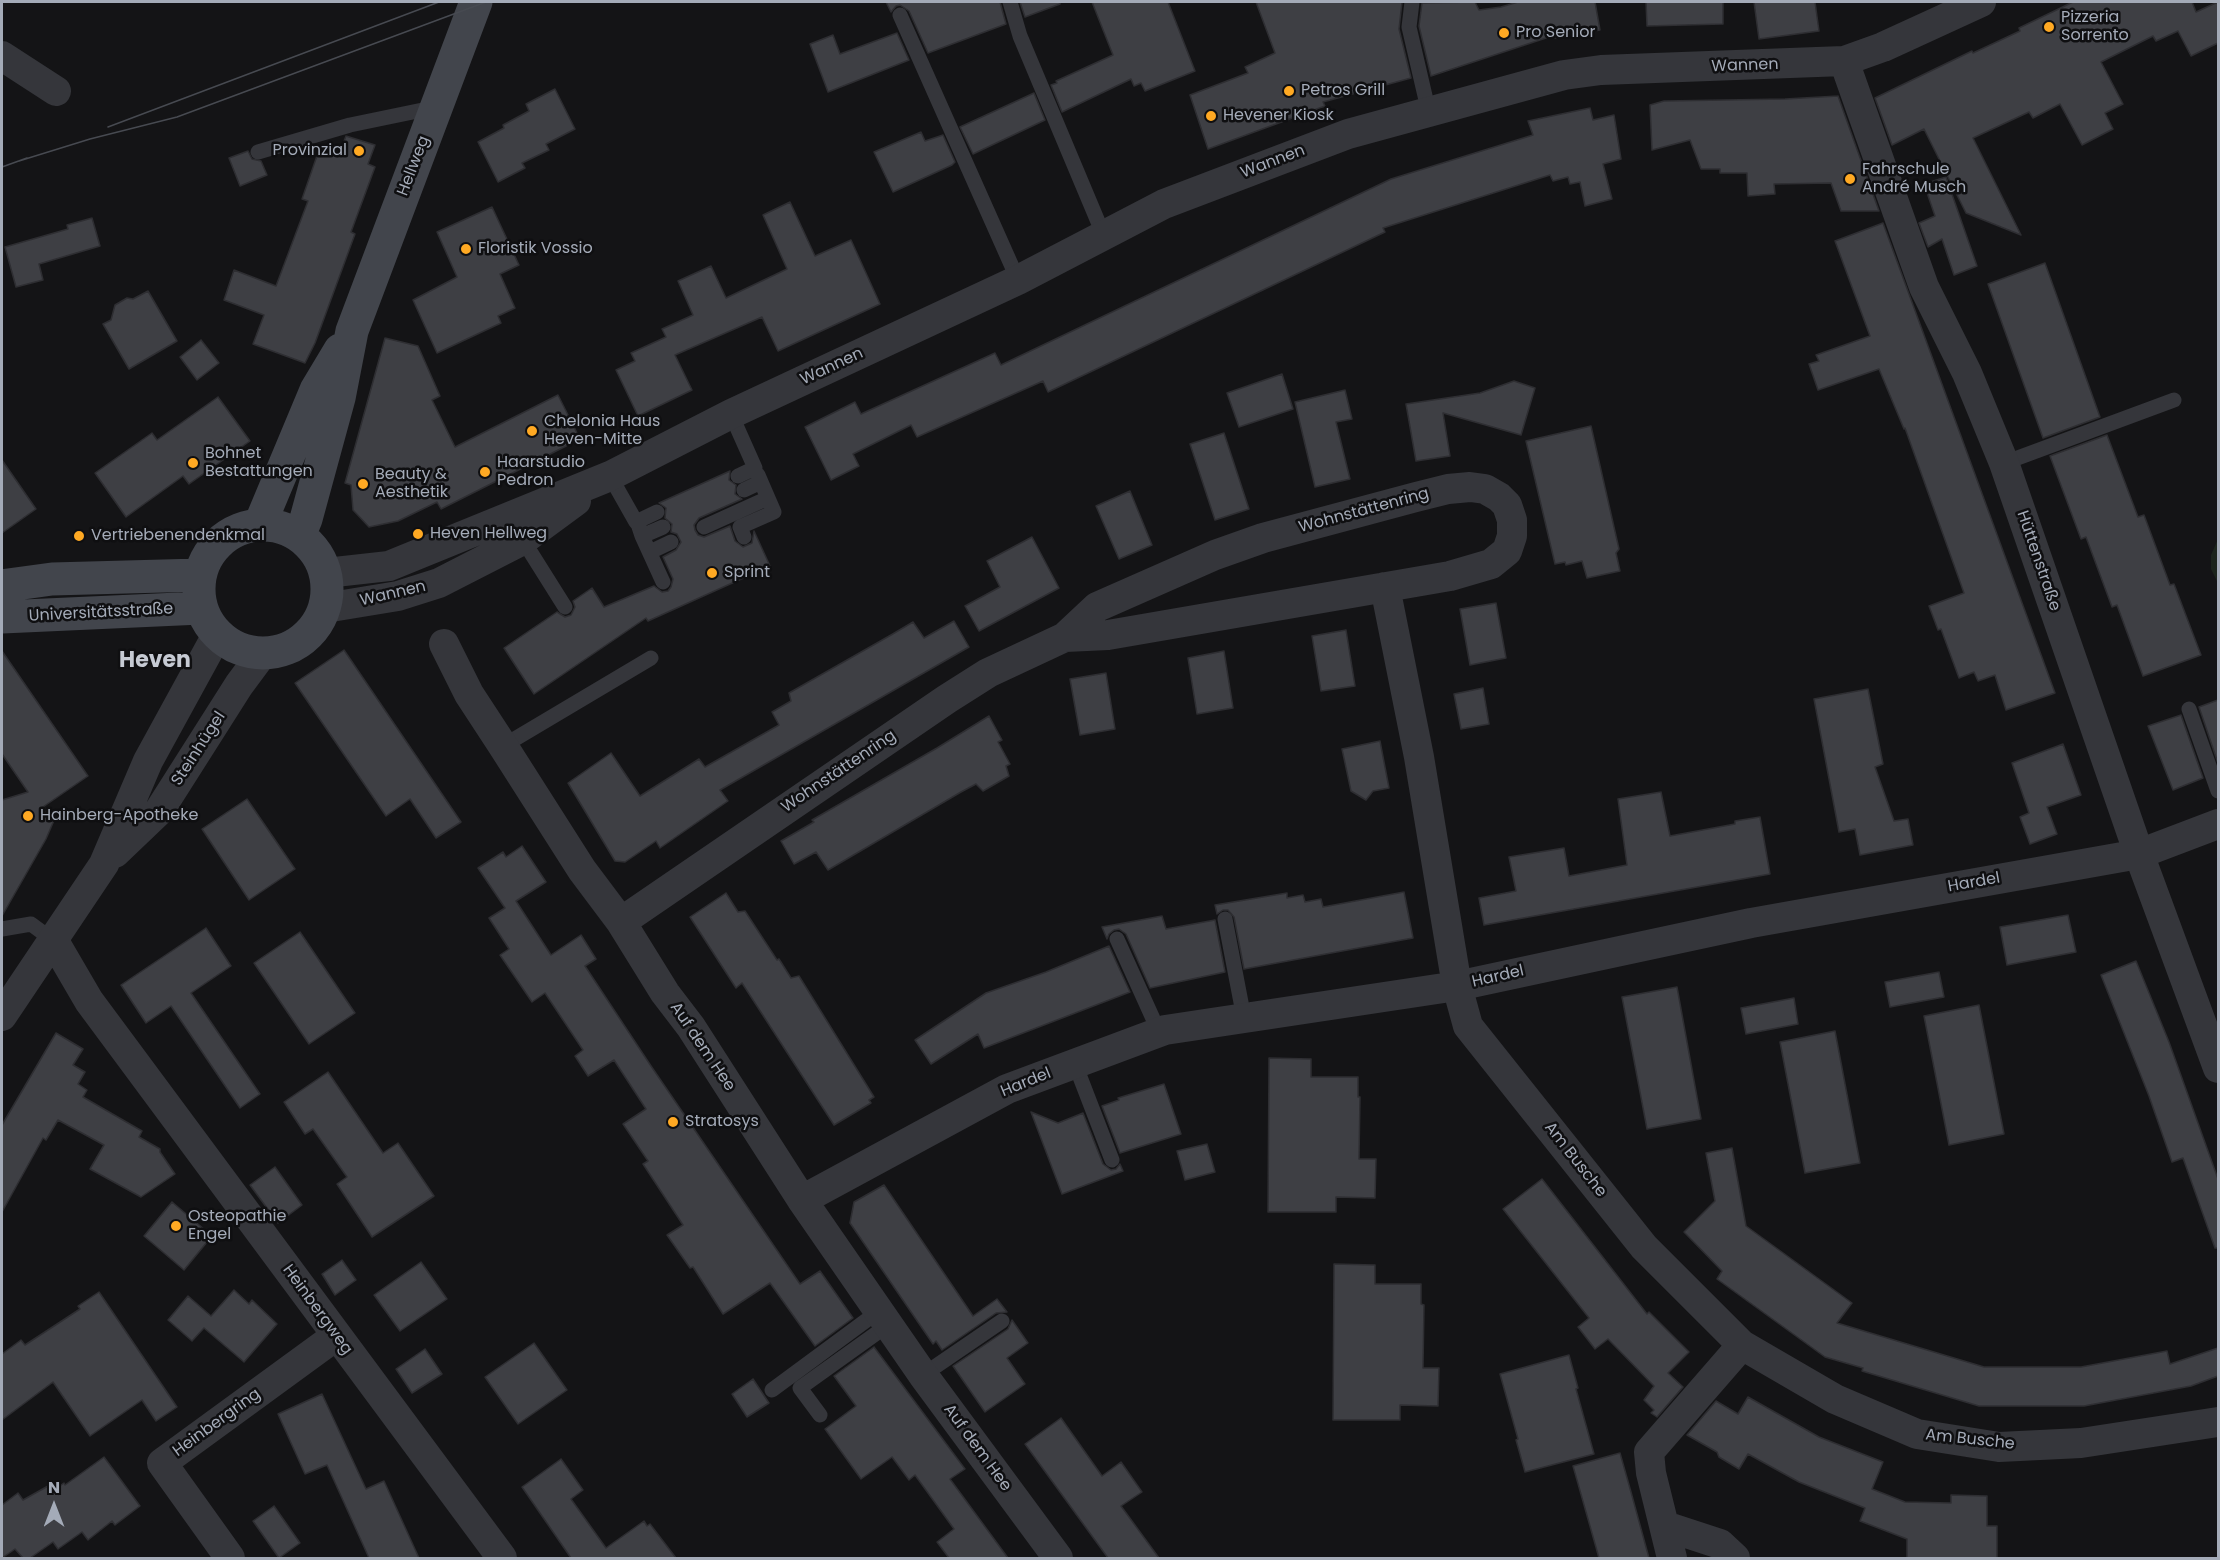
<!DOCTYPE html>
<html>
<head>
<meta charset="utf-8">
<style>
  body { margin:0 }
  #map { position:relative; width:2220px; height:1560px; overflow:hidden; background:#141416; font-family:Poppins,sans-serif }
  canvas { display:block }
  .frame { position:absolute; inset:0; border:3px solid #a4abb8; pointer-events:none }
  .north { position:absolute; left:24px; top:1476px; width:60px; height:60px; -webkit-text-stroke:4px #0f0f11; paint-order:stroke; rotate:0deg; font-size:16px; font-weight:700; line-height:24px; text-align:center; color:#a4abb8 }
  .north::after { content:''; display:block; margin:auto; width:21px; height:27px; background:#a4abb8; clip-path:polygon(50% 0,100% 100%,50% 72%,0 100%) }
</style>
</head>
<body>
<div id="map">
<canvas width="2220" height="1560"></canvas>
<div class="frame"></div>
<div class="north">N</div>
</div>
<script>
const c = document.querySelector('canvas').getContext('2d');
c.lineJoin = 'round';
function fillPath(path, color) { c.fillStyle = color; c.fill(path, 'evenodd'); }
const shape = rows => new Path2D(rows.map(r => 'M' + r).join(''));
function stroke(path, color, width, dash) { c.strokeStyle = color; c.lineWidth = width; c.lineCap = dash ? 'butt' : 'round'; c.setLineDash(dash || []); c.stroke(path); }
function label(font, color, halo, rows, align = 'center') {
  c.font = font + ' Poppins,sans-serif'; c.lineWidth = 5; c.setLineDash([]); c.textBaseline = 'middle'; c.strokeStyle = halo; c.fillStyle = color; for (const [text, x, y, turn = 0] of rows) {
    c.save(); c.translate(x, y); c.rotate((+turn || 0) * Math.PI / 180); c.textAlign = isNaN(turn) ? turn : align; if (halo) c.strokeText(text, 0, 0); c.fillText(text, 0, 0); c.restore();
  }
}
const green = shape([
  [2218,539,2218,583,2211,569,2211,555]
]);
const building = shape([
  [886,2,1000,2,1006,24,928,53,909,11,900,5,896,6,891,12,886,2],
  [1020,2,1060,2,1060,4,1025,17,1020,2],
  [1092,2,1168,2,1195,71,1145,91,1141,83,1134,86,1131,79,1062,112,1051,85,1057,83,1056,81,1113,55,1092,2],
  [1256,2,1402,2,1399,29,1411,78,1323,102,1325,106,1208,149,1190,95,1248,73,1245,67,1275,53,1256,2],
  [1646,2,1723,2,1723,24,1647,26,1646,2],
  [1754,2,1815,2,1819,31,1759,39,1754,2],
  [2073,2,2192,2,2196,12,2218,2,2218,43,2191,56,2178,31,2156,41,2153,36,2101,62,2123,104,2105,113,2113,129,2082,145,2060,104,2033,118,2029,112,1973,138,2021,235,1966,213,1924,129,1892,145,1875,98,1972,51,1973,53,2020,31,2019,28,2073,2],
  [1422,3,1475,2,1479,10,1501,7,1518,2,1595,2,1600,30,1555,38,1555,35,1431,76,1419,26,1422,3],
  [897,33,909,60,828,92,810,44,833,35,840,54,897,33],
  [555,89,575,129,546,144,549,150,522,163,525,168,498,182,478,142,504,128,503,125,529,111,526,104,555,89],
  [1034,93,1045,120,973,154,960,127,1034,93],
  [1838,96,1879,211,1841,211,1831,183,1774,184,1775,194,1748,196,1747,173,1720,173,1720,169,1701,169,1690,140,1652,150,1650,105,1664,101,1785,99,1838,96],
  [1590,108,1593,120,1614,115,1621,159,1603,164,1612,199,1585,206,1580,182,1570,184,1568,177,1553,181,1550,175,1383,228,1385,232,1048,392,1043,381,917,437,911,425,853,454,859,466,831,480,805,427,855,402,861,414,995,353,1001,365,1391,179,1533,135,1528,121,1590,108],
  [921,132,925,141,943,135,955,162,952,165,893,192,874,152,921,132],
  [346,136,375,145,368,164,375,167,351,232,355,234,315,343,305,363,253,344,264,315,224,300,234,270,276,286,308,201,302,199,319,150,338,157,346,136],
  [248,151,252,159,261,161,267,175,240,186,229,158,248,151],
  [1946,177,1977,266,1954,275,1942,239,1928,247,1919,223,1935,216,1924,184,1946,177],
  [790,202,815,256,851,240,880,304,778,351,762,317,675,355,692,390,638,416,616,370,635,361,631,353,666,337,662,329,693,315,678,281,711,266,726,298,787,269,763,215,790,202],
  [492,207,519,265,500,274,515,308,498,316,501,323,437,353,413,300,457,277,437,232,492,207],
  [92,218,100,246,39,264,43,280,16,287,5,247,68,229,67,225,92,218],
  [1883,223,2055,693,2006,710,1995,675,1978,681,1974,672,1959,678,1941,629,1938,630,1929,606,1964,593,1905,428,1904,429,1879,369,1818,390,1809,364,1819,361,1816,355,1870,336,1835,241,1883,223],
  [2045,263,2100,417,2043,438,1988,284,2045,263],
  [148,291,177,341,129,369,103,324,111,320,115,305,127,298,133,299,148,291],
  [385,338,418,346,440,396,432,400,455,447,558,395,580,439,441,509,437,502,398,521,369,527,353,510,351,485,345,483,385,338],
  [201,340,219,363,197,380,180,357,201,340],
  [1282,374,1293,409,1239,427,1227,393,1282,374],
  [1514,381,1535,388,1521,435,1443,413,1450,456,1416,461,1406,404,1480,393,1514,381],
  [1345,390,1352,419,1336,422,1350,479,1315,487,1295,402,1345,390],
  [218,397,250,441,189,484,183,476,126,517,95,473,152,433,157,440,218,397],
  [1591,426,1619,549,1616,553,1620,571,1587,578,1582,561,1566,565,1565,562,1555,564,1526,441,1591,426],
  [1224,433,1249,509,1215,520,1190,444,1224,433],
  [2107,435,2138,517,2144,515,2170,585,2174,584,2201,655,2143,676,2117,605,2112,607,2086,537,2081,539,2050,456,2107,435],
  [2,460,36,509,2,533,2,460],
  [730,471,729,480,736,485,735,494,742,499,699,518,694,525,695,530,698,535,704,537,730,526,735,541,743,547,752,543,754,531,770,566,648,621,646,618,534,694,504,648,557,612,565,617,571,615,575,607,573,601,592,588,604,607,654,586,662,592,668,591,671,587,673,579,663,557,676,550,681,542,677,534,671,532,672,524,665,518,666,508,659,503,730,471],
  [1130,491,1152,545,1119,559,1096,506,1130,491],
  [1032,537,1059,588,979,631,965,606,1000,587,987,561,1032,537],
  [1496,603,1506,658,1470,665,1460,609,1496,603],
  [954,621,969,647,720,790,728,801,660,848,656,841,625,862,615,861,568,783,611,753,640,796,699,759,705,767,779,725,772,712,791,701,789,693,891,635,913,622,924,638,954,621],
  [1346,630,1355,686,1321,691,1312,636,1346,630],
  [344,650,461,822,436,838,410,799,386,816,295,683,344,650],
  [2,651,88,776,40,809,55,818,46,839,2,916,2,800,28,792,2,754,2,651],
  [1224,651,1233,708,1197,714,1188,658,1224,651],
  [1106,673,1115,729,1080,735,1070,679,1106,673],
  [1483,688,1489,724,1461,729,1454,694,1483,688],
  [1868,689,1883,764,1875,767,1894,821,1908,819,1913,845,1860,855,1855,829,1839,832,1814,699,1868,689],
  [2218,700,2218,763,2199,707,2218,700],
  [2181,715,2203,778,2173,790,2148,726,2181,715],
  [989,716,1002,740,998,742,1010,764,1006,766,1009,776,983,791,976,784,961,792,828,870,816,852,794,864,781,841,814,822,812,820,937,748,989,716],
  [1380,741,1389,788,1373,791,1366,800,1351,791,1342,749,1380,741],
  [2063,744,2081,795,2047,807,2057,834,2030,844,2020,817,2029,813,2012,763,2063,744],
  [1661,792,1670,836,1735,824,1735,821,1760,817,1770,874,1484,925,1479,898,1516,891,1509,857,1564,848,1569,876,1627,865,1618,799,1661,792],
  [247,799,295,869,249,900,202,829,247,799],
  [522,846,546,882,516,901,551,955,581,935,596,959,585,966,651,1066,800,1284,820,1271,853,1318,815,1346,770,1283,723,1314,693,1267,690,1268,667,1235,683,1225,643,1164,648,1161,623,1124,646,1109,614,1060,588,1076,575,1056,583,1050,545,993,532,1002,500,955,509,949,489,918,505,908,478,868,503,852,506,857,522,846],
  [1404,892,1413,938,1244,969,1234,917,1228,910,1223,910,1217,914,1215,905,1287,893,1287,898,1303,895,1305,902,1321,899,1323,907,1404,892],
  [726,893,738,912,745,911,777,960,779,959,791,978,799,976,874,1097,869,1100,871,1103,834,1125,742,983,736,988,690,917,726,893],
  [2068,915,2076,952,2007,965,2000,927,2068,915],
  [1162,916,1166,929,1215,920,1225,972,1150,988,1126,934,1119,929,1114,930,1109,934,1107,939,1102,927,1162,916],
  [206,928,231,966,191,993,260,1094,240,1108,171,1006,146,1023,121,985,206,928],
  [300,932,355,1013,309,1044,254,963,300,932],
  [1109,946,1130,992,984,1048,978,1034,931,1064,915,1040,986,993,1046,972,1109,946],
  [2136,961,2169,1042,2218,1179,2218,1248,2215,1248,2183,1158,2172,1162,2149,1096,2101,975,2136,961],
  [1939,972,1944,997,1890,1007,1885,982,1939,972],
  [1677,987,1701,1119,1647,1129,1622,997,1677,987],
  [1794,998,1798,1024,1746,1034,1741,1008,1794,998],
  [1979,1005,2004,1134,1949,1145,1924,1016,1979,1005],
  [1835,1031,1860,1163,1805,1173,1780,1042,1835,1031],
  [56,1033,83,1049,73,1065,85,1072,78,1084,87,1090,83,1097,142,1131,139,1137,160,1149,160,1152,175,1174,141,1197,90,1169,104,1145,58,1120,46,1140,43,1138,2,1212,2,1125,56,1033],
  [1269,1058,1311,1059,1311,1077,1358,1077,1358,1097,1360,1097,1359,1159,1376,1159,1375,1198,1336,1197,1336,1212,1268,1212,1269,1058],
  [328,1072,383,1153,398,1143,434,1196,372,1237,337,1184,347,1177,313,1129,305,1134,284,1102,328,1072],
  [1164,1084,1181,1134,1120,1153,1102,1106,1119,1100,1118,1098,1164,1084],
  [1031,1112,1058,1123,1083,1113,1103,1164,1111,1170,1116,1169,1120,1164,1123,1171,1062,1194,1031,1112],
  [1207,1144,1215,1172,1185,1180,1177,1151,1207,1144],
  [1732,1148,1746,1226,1852,1303,1837,1323,1984,1367,2081,1367,2167,1351,2170,1364,2218,1348,2218,1376,2191,1386,2084,1406,1979,1406,1862,1371,1863,1368,1825,1357,1717,1279,1722,1271,1684,1232,1715,1201,1706,1153,1732,1148],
  [275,1167,302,1205,278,1223,250,1185,275,1167],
  [1542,1179,1647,1314,1649,1312,1689,1352,1668,1373,1683,1387,1657,1417,1651,1413,1654,1410,1644,1400,1654,1386,1608,1339,1595,1349,1578,1327,1589,1318,1503,1209,1542,1179],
  [884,1185,973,1316,997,1299,1007,1312,996,1313,942,1350,936,1341,933,1344,850,1223,854,1202,884,1185],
  [172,1202,212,1236,184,1270,144,1236,172,1202],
  [342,1260,356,1280,335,1295,322,1274,342,1260],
  [421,1262,447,1299,400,1331,374,1295,421,1262],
  [1334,1264,1375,1265,1375,1284,1421,1284,1421,1304,1424,1305,1423,1368,1439,1368,1438,1406,1400,1405,1400,1420,1333,1420,1334,1264],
  [234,1290,249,1304,252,1300,277,1324,244,1362,204,1328,192,1341,168,1320,188,1296,211,1316,234,1290],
  [99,1292,177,1407,156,1421,142,1400,90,1436,53,1382,2,1420,2,1354,21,1340,25,1345,80,1309,78,1306,99,1292],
  [1012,1320,1028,1343,1007,1358,1025,1384,985,1412,953,1366,1008,1329,1012,1320],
  [534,1343,567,1390,518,1424,485,1377,534,1343],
  [874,1347,965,1469,950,1479,1008,1558,949,1558,937,1542,954,1529,915,1475,909,1480,892,1457,861,1479,825,1429,856,1406,834,1376,874,1347],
  [425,1349,442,1374,412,1393,396,1369,425,1349],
  [1569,1355,1578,1388,1576,1389,1594,1454,1525,1472,1516,1440,1518,1439,1500,1374,1569,1355],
  [753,1379,769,1403,747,1417,732,1394,753,1379],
  [322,1394,366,1489,384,1481,419,1558,369,1558,327,1465,305,1474,278,1414,322,1394],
  [1748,1397,1819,1437,1883,1462,1872,1489,1905,1502,1951,1503,1951,1495,1987,1496,1987,1526,1997,1526,1997,1558,1907,1558,1907,1539,1860,1521,1865,1508,1799,1482,1748,1454,1739,1469,1719,1457,1717,1452,1687,1435,1716,1401,1738,1414,1748,1397],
  [1061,1418,1102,1476,1121,1462,1142,1492,1121,1506,1159,1558,1108,1558,1025,1444,1061,1418],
  [1620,1453,1631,1492,1649,1558,1599,1558,1573,1466,1620,1453],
  [104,1457,140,1506,115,1525,112,1521,88,1540,82,1532,58,1549,53,1542,30,1558,23,1558,15,1549,2,1558,2,1505,18,1493,23,1500,48,1486,52,1491,64,1483,65,1485,104,1457],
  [561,1459,583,1490,571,1499,606,1548,644,1521,647,1526,650,1524,676,1558,571,1558,522,1487,561,1459],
  [274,1506,300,1543,279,1558,253,1521,274,1506]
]);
const lane = shape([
  [1010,2,1020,36,1104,236],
  [1412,2,1409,27,1429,113],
  [900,15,1018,280],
  [258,152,350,125,437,107],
  [731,414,755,468,738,476],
  [2004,463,2174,400],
  [610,476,636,522,657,512],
  [744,490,761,482,758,475],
  [639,527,642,536,663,527],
  [704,527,768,498],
  [642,536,663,582],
  [521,537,565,607],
  [744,537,740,527,774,512,761,482],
  [650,552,671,542],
  [2189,709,2218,791],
  [503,746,651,658],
  [1225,919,1244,1018],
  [2,929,31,924,54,941],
  [1117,939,1159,1032],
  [1075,1064,1112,1160],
  [923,1375,1002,1321],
  [772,1390,879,1311],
  [820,1415,800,1388,888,1325]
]);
const street = shape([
  [2,56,56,91],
  [1844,61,1924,287,1967,373,2004,463,2139,854,2218,1068],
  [326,573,389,566,610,476,731,414,1018,280,1164,204,1348,134,1564,75,1601,70,1844,61,1883,47,1981,2],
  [1385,587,1419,757,1457,986,1468,1026,1644,1247,1742,1345,1835,1399,1917,1434,1999,1447,2081,1443,2218,1422],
  [325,608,398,596,439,583,523,540,576,501],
  [444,644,469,694,503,746,582,870,621,922,665,993,691,1027,802,1200,923,1375,1058,1558],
  [115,853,159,811,239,685,262,654],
  [621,922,947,699,988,673,1065,637,1108,635,1450,576,1491,564,1507,551,1512,536,1512,520,1507,505,1499,497,1485,489,1470,487,1448,489,1416,497,1263,538,1215,555,1097,607,1065,637],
  [54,941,89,1001,502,1558],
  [2,1016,104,864,148,761,217,635],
  [802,1200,1007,1089,1165,1030,1457,986,1751,923,2139,854,2218,824],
  [1665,1526,1720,1544,1735,1558],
  [230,1558,162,1463,336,1336],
  [1672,1558,1651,1473,1649,1452,1742,1345]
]);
const secondary = shape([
  [260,524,316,390,340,350],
  '199 589a64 64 0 1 1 128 0a64 64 0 1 1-128 0Z',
  [299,536,306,519,339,398,352,331,476,2],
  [2,586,52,579,200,575],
  [2,617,201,608]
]);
const tram = shape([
  [108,127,439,2],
  [19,161,90,139,177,117,486,2],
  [2,167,27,158]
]);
const markers = [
  [2049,27,6,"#ffa923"],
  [1504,33,6,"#ffa923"],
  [1289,91,6,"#ffa923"],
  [1211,116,6,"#ffa923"],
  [359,151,6,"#ffa923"],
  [1850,179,6,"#ffa923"],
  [466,249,6,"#ffa923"],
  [532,431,6,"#ffa923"],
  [193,463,6,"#ffa923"],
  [485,472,6,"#ffa923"],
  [363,484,6,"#ffa923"],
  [418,534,6,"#ffa923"],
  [79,536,6,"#ffa923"],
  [712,573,6,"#ffa923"],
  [28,816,6,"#ffa923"],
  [673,1122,6,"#ffa923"],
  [176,1226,6,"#ffa923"]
];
const poiNames = [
  ["Pizzeria",2061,18],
  ["Sorrento",2061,36],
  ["Pro Senior",1516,33],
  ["Petros Grill",1301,91],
  ["Hevener Kiosk",1223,116],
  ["Provinzial",347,151,"right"],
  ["Fahrschule",1862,170],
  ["André Musch",1862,188],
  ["Floristik Vossio",478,249],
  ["Chelonia Haus",544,422],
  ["Heven-Mitte",544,440],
  ["Bohnet",205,454],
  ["Bestattungen",205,472],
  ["Haarstudio",497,463],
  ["Pedron",497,481],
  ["Beauty &",375,475],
  ["Aesthetik",375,493],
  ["Heven Hellweg",430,534],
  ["Vertriebenendenkmal",91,536],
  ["Sprint",724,573],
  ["Hainberg-Apotheke",40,816],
  ["Stratosys",685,1122],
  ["Osteopathie",188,1217],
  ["Engel",188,1235]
];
const streetNames = [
  ["Wannen",1745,66,-2],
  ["Wannen",1273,162,-21],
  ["Hellweg",414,166,-69],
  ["Wannen",832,367,-25],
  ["Wohnstättenring",1364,511,-15],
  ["Hüttenstraße",2038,561,71],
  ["Wannen",393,594,-13],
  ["Universitätsstraße",101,613,-3],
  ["Steinhügel",199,749,-57],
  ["Wohnstättenring",839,772,-34],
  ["Hardel",1974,883,-10],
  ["Hardel",1498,977,-13],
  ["Auf dem Hee",702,1047,56],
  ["Hardel",1026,1083,-22],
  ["Am Busche",1575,1160,52],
  ["Heinbergweg",317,1310,54],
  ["Heinbergring",217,1423,-36],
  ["Am Busche",1970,1440,6],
  ["Auf dem Hee",977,1448,54]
];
const districtNames = [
  ["Heven",155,661]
];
fillPath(green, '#1c241c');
fillPath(building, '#3e3f44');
stroke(building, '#2e2e32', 1.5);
stroke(lane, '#35363b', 15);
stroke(street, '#35363b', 30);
stroke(secondary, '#42454c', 33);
stroke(tram, '#474a51', 1.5);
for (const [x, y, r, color] of markers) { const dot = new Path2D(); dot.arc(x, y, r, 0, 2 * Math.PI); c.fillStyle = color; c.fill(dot); stroke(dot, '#0f0f11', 2); }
label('16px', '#a4abb8', '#0f0f11', poiNames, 'left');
label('16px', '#a4abb8', '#0f0f11', streetNames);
label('bold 22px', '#c6cad3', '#0f0f11', districtNames);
</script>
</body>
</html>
